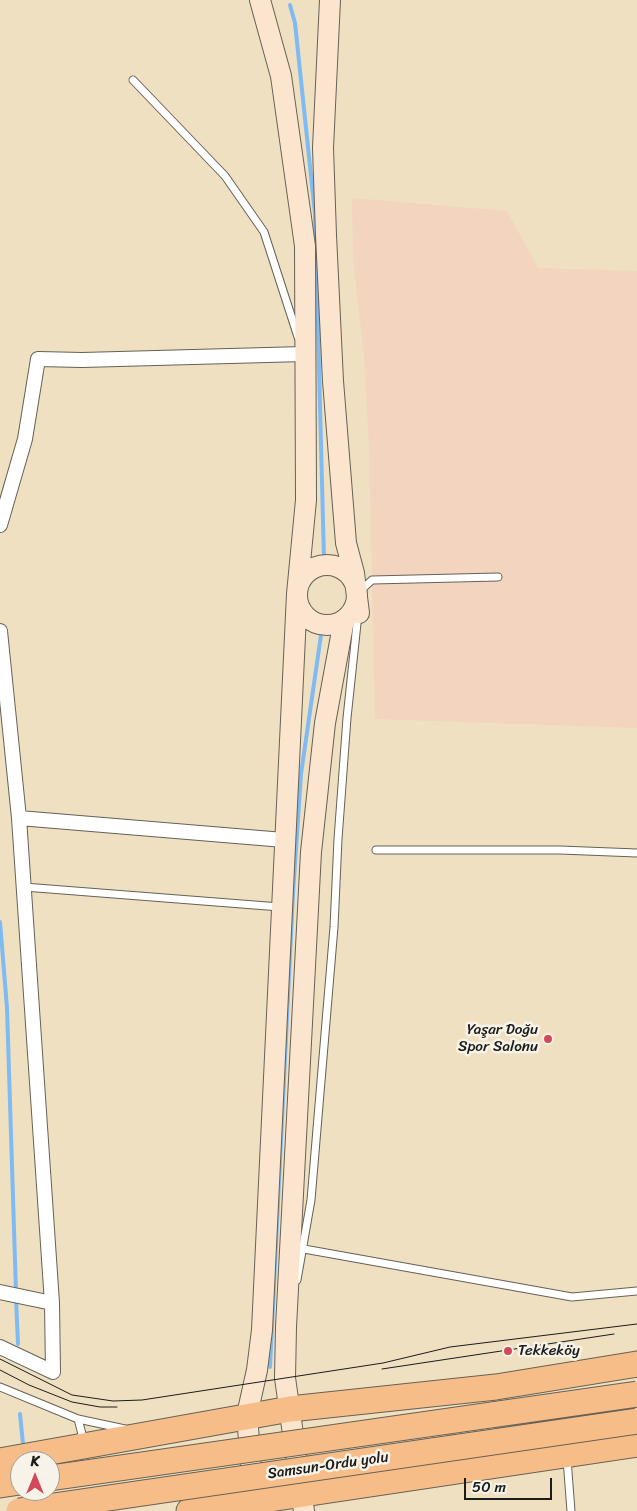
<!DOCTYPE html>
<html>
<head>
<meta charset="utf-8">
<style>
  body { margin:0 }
  #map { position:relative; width:637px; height:1511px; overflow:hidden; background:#efe0c1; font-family:Sriracha,sans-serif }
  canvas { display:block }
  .north { position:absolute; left:10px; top:1451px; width:50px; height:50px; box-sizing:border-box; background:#f7f3e8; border:1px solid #9f9d96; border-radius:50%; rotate:0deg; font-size:14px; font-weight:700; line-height:20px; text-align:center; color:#1c1c1c }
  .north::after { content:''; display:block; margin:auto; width:18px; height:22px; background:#d1495b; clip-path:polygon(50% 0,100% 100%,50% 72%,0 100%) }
  .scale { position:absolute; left:464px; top:1478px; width:88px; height:22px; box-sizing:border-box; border:2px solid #1c1c1c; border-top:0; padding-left:6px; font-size:15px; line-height:18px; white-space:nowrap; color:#1c1c1c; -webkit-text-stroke:4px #f7f3e8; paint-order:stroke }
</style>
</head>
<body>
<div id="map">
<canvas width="637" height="1511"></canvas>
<div class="north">K</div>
<div class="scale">50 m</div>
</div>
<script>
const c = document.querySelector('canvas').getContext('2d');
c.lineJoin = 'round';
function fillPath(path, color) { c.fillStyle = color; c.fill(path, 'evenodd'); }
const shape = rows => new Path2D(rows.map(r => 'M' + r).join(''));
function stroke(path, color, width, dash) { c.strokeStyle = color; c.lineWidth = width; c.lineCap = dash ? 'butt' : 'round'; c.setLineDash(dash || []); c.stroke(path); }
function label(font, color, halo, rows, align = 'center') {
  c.font = font + ' Sriracha,sans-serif'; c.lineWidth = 5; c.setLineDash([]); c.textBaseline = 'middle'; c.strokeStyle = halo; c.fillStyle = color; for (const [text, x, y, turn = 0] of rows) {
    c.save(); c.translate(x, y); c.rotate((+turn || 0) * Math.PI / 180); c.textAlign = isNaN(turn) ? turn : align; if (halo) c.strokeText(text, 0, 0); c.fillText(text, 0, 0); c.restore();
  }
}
const built = shape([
  [352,198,507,211,538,268,637,271,637,728,375,719,369,447,364,356,353,259]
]);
const stream = shape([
  [290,5,295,23,315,214,324,559],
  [0,922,7,1008,16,1292],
  [16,1299,18,1344],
  [270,1367,293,894,301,774,321,635],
  [20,1414,23,1444]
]);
const lane = shape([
  [133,80,225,176,264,232,298,337],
  [360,591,372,580,498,577],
  [376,850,560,850,637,853],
  [24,887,280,907],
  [304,1249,572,1297,637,1291],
  [297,1280,311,1200,334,927,338,839,347,718,358,614],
  [0,1387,78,1419,125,1429],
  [78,1419,82,1434,79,1440],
  [567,1459,571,1511]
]);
const street = shape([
  [0,525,25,439,38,359,82,360,304,354],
  [0,631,19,818,52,1303,53,1372,0,1347],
  [19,818,284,840],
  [0,1292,52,1303]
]);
const secondary = shape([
  [330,0,323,148,326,235,333,381,346,543,354,573,359,613],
  '297 595a30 30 0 1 1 60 0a30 30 0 1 1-60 0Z',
  [253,1492,247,1415,257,1370,262,1330,297,594,306,500,305,246,281,76,260,0],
  [304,1511,285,1378,286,1327,311,852,325,723,344,620]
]);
const highway = shape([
  [0,1461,290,1409,496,1387,637,1364],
  [0,1485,20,1482],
  [189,1511,637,1444]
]);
const tram = shape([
  [0,1359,72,1395,113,1401,142,1400,383,1363,450,1347,637,1324],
  [382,1369,614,1334],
  [0,1370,29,1385,72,1402,100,1407,117,1407]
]);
const highwayBridge = shape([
  [50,1478,637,1394],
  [19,1511,637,1421]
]);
const markers = [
  [548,1039,5,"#d1495b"],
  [508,1351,5,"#d1495b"]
];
const poiNames = [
  ["Yaşar Doğu",538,1030],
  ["Spor Salonu",538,1047],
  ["Tekkeköy",518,1351,"left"]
];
const streetNames = [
  ["Samsun-Ordu yolu",328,1466,-8]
];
fillPath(built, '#f3d4bf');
stroke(stream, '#7fbbf2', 4);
stroke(lane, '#666156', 9);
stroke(street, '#666156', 16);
stroke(secondary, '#666156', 22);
stroke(highway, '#666156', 27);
stroke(lane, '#fff', 7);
stroke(street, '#fff', 14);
stroke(secondary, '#fce5cf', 20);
stroke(highway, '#f7bd88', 25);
stroke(tram, '#1c1c1c', 1);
stroke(highwayBridge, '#666156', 27, []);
stroke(highwayBridge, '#f7bd88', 25);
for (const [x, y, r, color] of markers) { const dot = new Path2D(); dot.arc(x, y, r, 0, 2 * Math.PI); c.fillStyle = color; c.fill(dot); stroke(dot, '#f7f3e8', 2); }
label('15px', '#1c1c1c', '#f7f3e8', poiNames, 'right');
label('15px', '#1c1c1c', '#f7f3e8', streetNames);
</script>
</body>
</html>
